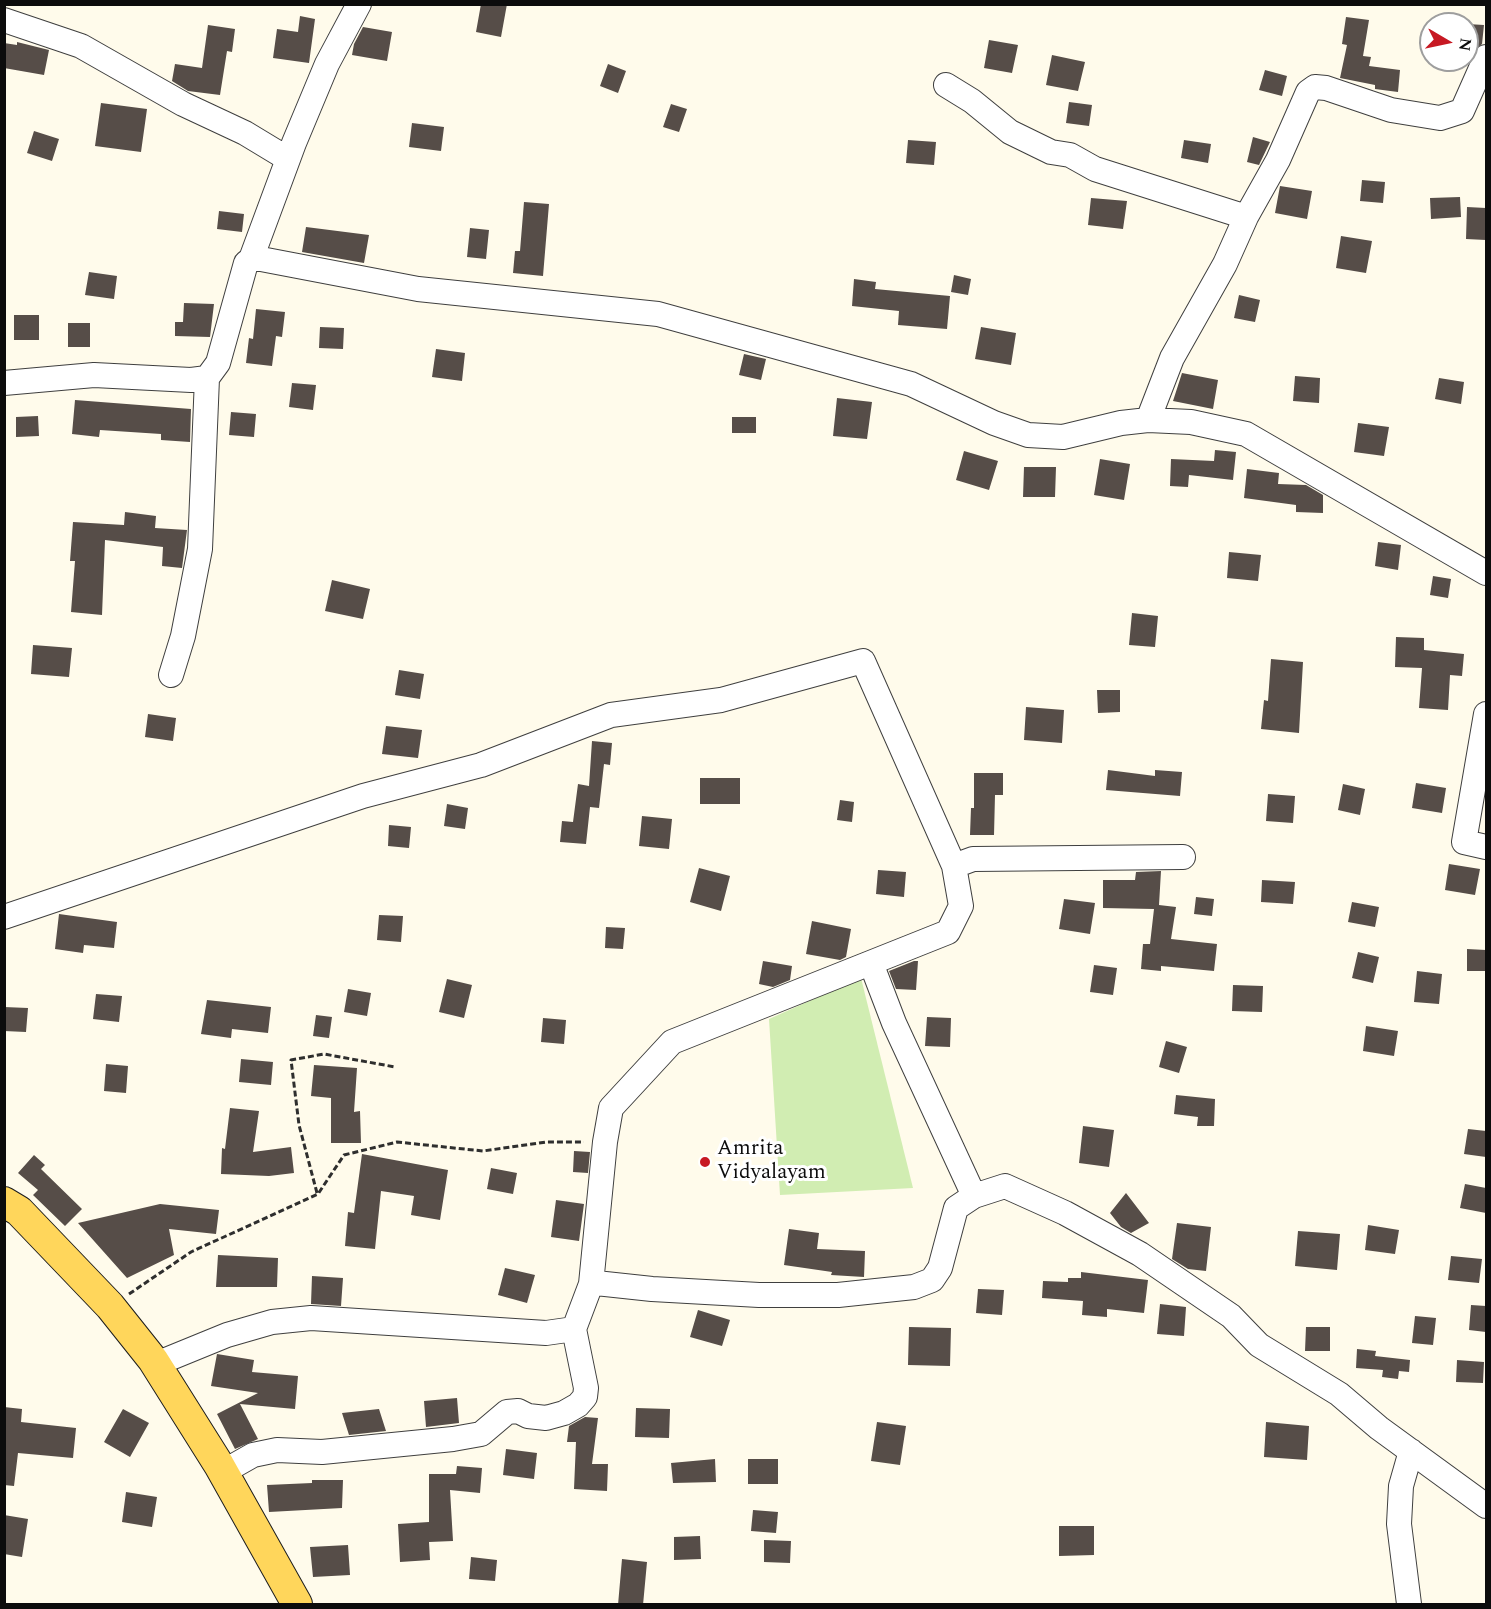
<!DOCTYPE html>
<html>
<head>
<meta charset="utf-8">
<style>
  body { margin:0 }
  #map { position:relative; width:1491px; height:1609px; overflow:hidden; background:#fffbeb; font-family:Spectral,serif }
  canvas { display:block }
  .frame { position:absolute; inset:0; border:6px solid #0c0c0c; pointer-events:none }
  .north { position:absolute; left:1419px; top:12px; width:60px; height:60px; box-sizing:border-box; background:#fff; border:2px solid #9e9e9e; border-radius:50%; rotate:99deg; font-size:16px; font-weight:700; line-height:24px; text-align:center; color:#0c0c0c }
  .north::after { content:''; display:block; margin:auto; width:21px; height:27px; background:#c71923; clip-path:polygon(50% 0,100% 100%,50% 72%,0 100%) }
</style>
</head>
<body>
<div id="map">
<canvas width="1491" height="1609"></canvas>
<div class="frame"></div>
<div class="north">N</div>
</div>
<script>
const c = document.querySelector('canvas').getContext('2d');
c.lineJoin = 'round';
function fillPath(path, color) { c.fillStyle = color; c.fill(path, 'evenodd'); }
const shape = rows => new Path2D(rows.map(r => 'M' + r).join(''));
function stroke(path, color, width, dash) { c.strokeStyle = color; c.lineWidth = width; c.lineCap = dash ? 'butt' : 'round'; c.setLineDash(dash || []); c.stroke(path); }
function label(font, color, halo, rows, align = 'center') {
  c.font = font + ' Spectral,serif'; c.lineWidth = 6; c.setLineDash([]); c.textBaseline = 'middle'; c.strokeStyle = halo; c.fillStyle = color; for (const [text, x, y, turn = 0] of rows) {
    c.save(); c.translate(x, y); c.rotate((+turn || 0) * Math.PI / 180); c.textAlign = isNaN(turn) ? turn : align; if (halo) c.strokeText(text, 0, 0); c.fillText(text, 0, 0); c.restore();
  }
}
const green = shape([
  [861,978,913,1188,780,1195,769,1019]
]);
const building = shape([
  [481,4,507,4,501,37,476,32],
  [300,16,315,19,309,63,273,58,277,29,298,32],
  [1346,17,1369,20,1363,56,1371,57,1369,66,1400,70,1398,92,1375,89,1375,85,1340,78,1347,45,1342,44],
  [1467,24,1484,25,1482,44,1472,52,1467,52],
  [208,25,235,29,232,52,227,51,220,95,188,91,172,81,175,64,202,68],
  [363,27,392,32,387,61,352,55,354,44],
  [989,40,1018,45,1012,73,984,68],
  [17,42,49,50,44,75,4,68,4,43,17,45],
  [1052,55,1085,62,1078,91,1046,85],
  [608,64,626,71,618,93,600,86],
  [1265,70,1287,76,1282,96,1259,90],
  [1069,102,1092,105,1089,126,1066,123],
  [101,103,147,109,141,152,95,146],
  [671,104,687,109,679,132,663,127],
  [412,123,444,127,441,151,409,147],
  [34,131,59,139,52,161,27,153],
  [1253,137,1270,142,1259,165,1247,162],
  [908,140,936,142,934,165,906,163],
  [1184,140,1211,144,1208,163,1181,158],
  [1362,180,1385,182,1383,203,1360,201],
  [1280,186,1312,191,1307,219,1275,213],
  [1460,197,1461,217,1431,219,1430,198],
  [1091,198,1127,201,1123,229,1088,225],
  [524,202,549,204,543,276,513,273,515,251,520,251],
  [1467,207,1486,208,1486,240,1466,239],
  [219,211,244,214,242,232,217,229],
  [306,227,369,235,364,263,302,252],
  [470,228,489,230,486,259,467,257],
  [1341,236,1372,241,1366,273,1336,268],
  [89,272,117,276,114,299,85,295],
  [954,275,971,279,968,295,951,292],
  [854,279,876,282,875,289,950,296,947,329,898,325,899,311,852,306],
  [1239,295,1260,300,1255,322,1234,318],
  [184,303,214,304,210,337,175,336,175,322,183,322],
  [256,309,285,312,282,337,276,336,272,366,246,363,249,338,253,339],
  [14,315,39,315,39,340,14,340],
  [68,323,90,323,90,347,68,347],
  [320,327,344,328,343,349,319,348],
  [981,327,1016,333,1011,365,975,359],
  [436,349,465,353,462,381,432,377],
  [744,354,766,359,761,380,739,375],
  [1182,373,1218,380,1213,409,1173,401],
  [1295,376,1320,378,1319,403,1293,401],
  [1439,378,1464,382,1461,404,1435,399],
  [292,383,316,385,313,410,289,407],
  [837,398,872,402,867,439,833,436],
  [75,400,191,409,190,442,161,440,161,434,100,430,99,437,72,434],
  [231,412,256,414,254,437,229,435],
  [38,416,39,436,16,437,16,417],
  [732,417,756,417,756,433,732,433],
  [1358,423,1389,427,1384,456,1354,452],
  [1215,450,1236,452,1233,480,1189,475,1188,487,1170,486,1171,459,1214,461],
  [964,451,998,461,989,490,956,480],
  [1100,459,1130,464,1124,500,1094,495],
  [1024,467,1056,467,1055,497,1023,497],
  [1247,469,1279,473,1278,484,1306,485,1323,495,1323,513,1296,512,1296,505,1244,498],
  [125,512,156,516,155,528,187,530,182,568,162,566,163,547,105,540,102,615,71,612,75,561,70,561,73,522,124,525],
  [1378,542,1401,545,1398,570,1375,566],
  [1229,552,1261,555,1258,581,1227,578],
  [1433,576,1451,579,1448,598,1430,595],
  [332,580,370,589,363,619,325,611],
  [1132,613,1158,616,1155,647,1129,645],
  [1396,637,1424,638,1424,650,1464,654,1462,676,1450,675,1448,710,1419,708,1422,668,1395,667],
  [33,645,72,648,69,677,31,674],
  [1271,659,1303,662,1299,733,1261,729,1264,700,1268,701],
  [399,670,424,674,420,699,395,695],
  [1097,690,1120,690,1120,712,1098,713],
  [1026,707,1064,710,1062,743,1024,740],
  [148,714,176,718,173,741,145,737],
  [386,726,422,730,418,758,382,754],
  [592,741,612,743,610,765,604,764,599,808,590,807,586,844,560,842,562,821,573,822,578,784,589,786],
  [1108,770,1155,776,1155,770,1182,772,1180,796,1106,790],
  [974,773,1003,773,1003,795,995,795,994,835,970,835,971,808,974,808],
  [700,778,740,778,740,804,700,804],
  [1416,783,1446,788,1442,813,1412,808],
  [1343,784,1365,789,1360,815,1338,810],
  [1268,794,1295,796,1293,823,1266,821],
  [840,800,854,802,852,822,837,820],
  [447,804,468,808,465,829,444,826],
  [642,816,672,819,669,849,639,846],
  [389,825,411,827,409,848,388,846],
  [1449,864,1480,869,1475,895,1445,890],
  [699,868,730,876,721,911,690,902],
  [878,870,906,872,904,897,876,894],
  [1161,871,1159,905,1176,907,1171,939,1217,944,1214,971,1161,966,1161,971,1141,969,1143,944,1150,944,1154,909,1103,908,1103,880,1135,880,1136,872],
  [1262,880,1295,882,1293,904,1261,902],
  [1196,897,1214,899,1212,916,1194,914],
  [1064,899,1095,903,1090,934,1059,929],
  [1352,902,1379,907,1375,927,1348,922],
  [59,914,117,922,114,948,84,945,83,953,55,949],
  [379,915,403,916,401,942,377,940],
  [812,921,851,929,846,957,840,960,806,954],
  [606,927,625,928,623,949,605,948],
  [1467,949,1486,950,1486,971,1467,971],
  [1358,952,1379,957,1373,983,1352,978],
  [763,961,792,966,790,980,773,987,759,984],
  [914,961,918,961,916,990,896,989,889,971],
  [1094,965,1117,968,1113,995,1090,992],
  [1417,971,1442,974,1439,1004,1414,1002],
  [447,979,472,985,464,1018,439,1012],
  [1233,985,1263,986,1262,1012,1232,1011],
  [348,989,371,993,367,1016,344,1012],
  [96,994,122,996,119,1022,93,1019],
  [207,1000,271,1007,268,1033,232,1029,231,1038,201,1034],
  [4,1007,28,1008,26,1032,4,1031],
  [316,1015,332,1017,329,1038,313,1036],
  [927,1017,951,1018,950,1047,925,1046],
  [543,1018,566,1020,564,1044,541,1042],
  [1366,1026,1398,1031,1394,1056,1363,1051],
  [1166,1041,1187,1047,1179,1073,1159,1067],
  [241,1059,273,1062,271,1085,239,1082],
  [106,1064,128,1066,126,1093,104,1091],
  [314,1065,357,1068,354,1112,360,1111,361,1143,331,1143,331,1098,311,1096],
  [1176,1095,1215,1099,1214,1126,1197,1126,1198,1117,1174,1114],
  [230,1108,259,1111,253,1152,291,1147,294,1173,269,1176,221,1174,222,1148,225,1149],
  [1083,1126,1114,1130,1109,1167,1079,1163],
  [1468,1129,1486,1131,1486,1157,1464,1154],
  [574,1151,590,1152,588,1173,573,1172],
  [362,1154,448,1170,440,1220,411,1215,414,1196,381,1191,375,1249,345,1246,348,1212,354,1213],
  [34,1155,45,1165,41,1169,82,1209,65,1226,33,1195,38,1190,18,1173],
  [491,1168,517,1173,513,1194,487,1189],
  [1465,1184,1486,1188,1486,1213,1460,1208],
  [1126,1193,1149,1223,1131,1233,1121,1227,1110,1213],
  [556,1200,584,1204,579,1241,551,1237],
  [160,1204,219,1210,216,1234,169,1229,174,1255,127,1278,78,1223],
  [1177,1223,1211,1227,1206,1271,1188,1269,1172,1259],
  [1368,1225,1399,1230,1395,1254,1365,1250],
  [789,1229,819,1233,817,1249,865,1251,864,1277,831,1275,832,1272,784,1265],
  [1298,1231,1340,1234,1337,1270,1295,1266],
  [218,1255,278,1258,277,1287,216,1287],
  [1451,1256,1482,1259,1479,1283,1448,1280],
  [505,1268,535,1275,527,1303,498,1295],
  [1081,1272,1148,1280,1144,1313,1107,1309,1107,1317,1082,1315,1083,1301,1042,1298,1043,1281,1068,1282,1068,1278,1081,1278],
  [312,1276,343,1278,341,1306,311,1304],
  [978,1289,1004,1290,1002,1315,976,1313],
  [1160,1304,1186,1307,1184,1336,1157,1334],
  [1471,1305,1486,1306,1486,1332,1469,1330],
  [698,1310,730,1320,722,1346,690,1337],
  [1415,1316,1436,1318,1433,1345,1412,1343],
  [909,1327,951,1328,950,1366,908,1365],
  [1306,1327,1330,1327,1330,1351,1305,1351],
  [1357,1349,1376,1351,1375,1356,1410,1360,1409,1372,1399,1371,1398,1379,1382,1377,1383,1370,1356,1368],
  [217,1354,254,1360,252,1372,298,1376,295,1409,240,1404,258,1439,235,1449,217,1414,258,1393,211,1386],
  [1457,1360,1484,1362,1483,1383,1456,1382],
  [457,1398,459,1423,426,1427,424,1401],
  [4,1407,22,1409,21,1422,76,1428,73,1458,18,1453,14,1486,4,1485],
  [636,1408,670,1409,669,1438,635,1437],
  [123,1409,149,1423,130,1457,104,1442],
  [379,1409,386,1431,349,1435,342,1413],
  [585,1417,598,1418,592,1464,608,1464,607,1491,574,1489,576,1442,567,1442,569,1426],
  [877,1422,906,1426,900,1465,871,1461],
  [1266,1422,1309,1426,1307,1460,1264,1457],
  [506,1449,537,1453,534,1479,503,1475],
  [715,1459,716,1482,673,1483,671,1463],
  [748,1459,778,1459,778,1484,748,1484],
  [457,1466,482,1468,480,1493,450,1490,453,1541,429,1542,430,1560,400,1562,398,1524,429,1522,429,1474,456,1474],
  [312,1480,343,1480,342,1508,269,1512,267,1485,312,1483],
  [126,1492,157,1497,152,1527,122,1522],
  [753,1510,778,1512,776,1533,751,1531],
  [4,1515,28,1519,22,1557,4,1554],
  [1059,1526,1094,1526,1094,1555,1059,1556],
  [700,1536,701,1559,674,1560,674,1537],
  [764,1540,791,1541,790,1563,764,1562],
  [348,1545,350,1575,313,1577,310,1547],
  [471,1557,497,1560,495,1581,469,1579],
  [622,1559,647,1562,643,1605,618,1605]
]);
const path = shape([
  [317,1193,299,1125,291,1060,324,1054,395,1067],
  [129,1294,191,1252,318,1194,344,1155,397,1142,483,1151,546,1142,584,1142]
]);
const minor = shape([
  [4,20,81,46,183,104,245,133,288,159],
  [946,85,972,101,1010,132,1051,152,1070,155,1095,169,1246,217],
  [251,259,294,143,327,64,359,4],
  [4,383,94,375,191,380,207,378,218,363,246,263,251,259,261,259,418,289,658,314,911,384,994,423,1028,435,1063,437,1121,423,1148,420,1191,422,1246,434,1486,573],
  [1148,420,1172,358,1225,264,1246,217,1278,160,1308,92,1315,87,1326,88,1391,110,1440,118,1462,111,1486,57],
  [171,675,183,636,200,549,207,378],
  [1486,714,1464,842,1486,847],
  [954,866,973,859,1183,857],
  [4,917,363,796,481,765,611,715,721,700,863,661,954,866,961,906,948,932,672,1042,611,1108,605,1142,591,1284],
  [871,963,894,1023,974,1196],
  [156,1364,227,1335,272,1322,311,1318,546,1333,574,1329,591,1284,596,1283,652,1289,759,1295,838,1295,914,1287,932,1280,940,1268,956,1208,974,1196,1005,1186,1065,1213,1140,1254,1231,1316,1259,1345,1339,1394,1379,1428,1486,1506],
  [223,1472,253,1455,277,1450,322,1452,453,1439,481,1434,507,1412,518,1411,528,1416,546,1418,564,1413,578,1405,585,1397,586,1388,574,1329],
  [1409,1604,1399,1524,1401,1486,1411,1451]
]);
const major = shape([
  [4,1202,19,1211,110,1306,153,1360,219,1465,297,1604]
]);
const markers = [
  [705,1162,6,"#c71923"]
];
const poiNames = [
  ["Amrita",717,1150],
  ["Vidyalayam",717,1174]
];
fillPath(green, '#d1edb2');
fillPath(building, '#564d48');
stroke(minor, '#3f3f3f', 26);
stroke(major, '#1d1d1d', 32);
stroke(path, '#2e2e2e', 3, [6, 3]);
stroke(minor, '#fff', 24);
stroke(major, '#ffd65b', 30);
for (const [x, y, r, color] of markers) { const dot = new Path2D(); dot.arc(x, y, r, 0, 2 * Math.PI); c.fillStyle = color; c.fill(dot); stroke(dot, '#fff', 2); }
label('21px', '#0c0c0c', '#fff', poiNames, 'left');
</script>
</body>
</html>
